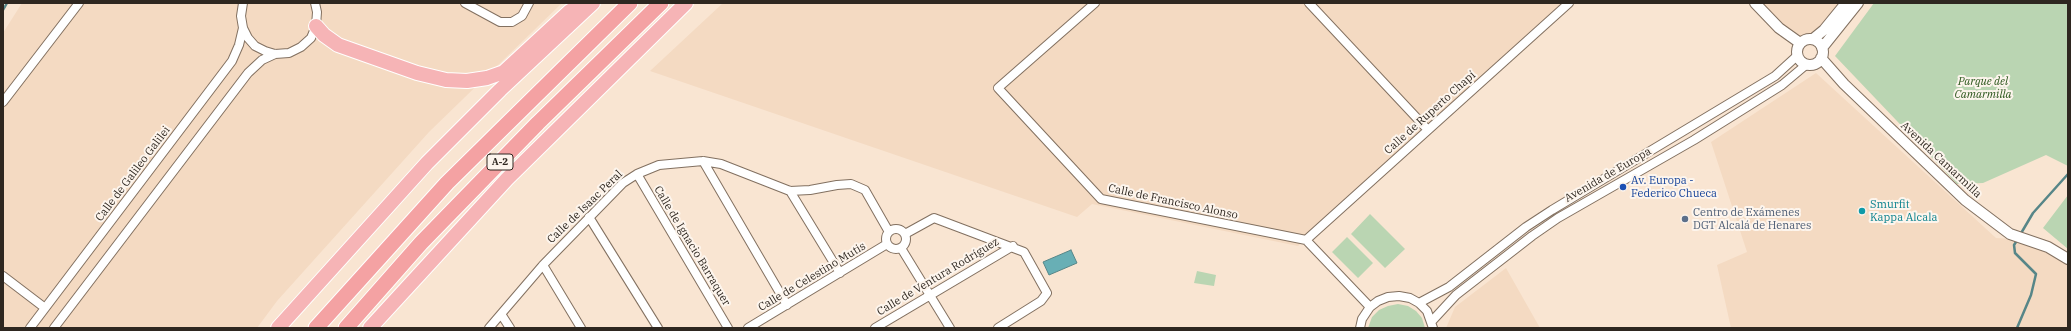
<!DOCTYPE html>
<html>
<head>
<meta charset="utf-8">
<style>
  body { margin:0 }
  #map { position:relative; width:2071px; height:331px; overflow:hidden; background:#f9e5d2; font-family:"IBM Plex Serif",serif }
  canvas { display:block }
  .frame { position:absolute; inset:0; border:4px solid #2e2720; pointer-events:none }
</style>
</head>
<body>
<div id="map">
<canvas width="2071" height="331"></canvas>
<div class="frame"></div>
</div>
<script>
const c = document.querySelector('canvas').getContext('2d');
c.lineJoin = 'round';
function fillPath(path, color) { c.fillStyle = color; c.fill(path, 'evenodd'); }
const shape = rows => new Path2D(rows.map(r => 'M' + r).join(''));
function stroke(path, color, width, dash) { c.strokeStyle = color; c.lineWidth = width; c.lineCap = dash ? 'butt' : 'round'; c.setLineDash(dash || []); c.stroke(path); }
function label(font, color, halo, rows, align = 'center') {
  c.font = font + ' "IBM Plex Serif",serif'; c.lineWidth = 4; c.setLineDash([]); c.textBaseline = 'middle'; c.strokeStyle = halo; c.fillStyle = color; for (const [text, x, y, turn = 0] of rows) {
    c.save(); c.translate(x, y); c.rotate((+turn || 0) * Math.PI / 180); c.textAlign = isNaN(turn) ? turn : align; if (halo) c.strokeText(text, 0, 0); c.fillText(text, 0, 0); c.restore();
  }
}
const built = shape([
  [22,3,562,3,429,132,277,301,257,328,3,328,3,33],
  [723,3,1569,3,1298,246,1092,204,1077,217,650,71],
  [1755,3,1846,3,1810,39,1803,41],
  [1816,73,1996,238,2027,240,2063,255,2068,265,2068,328,1731,328,1717,265,1747,252,1711,142],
  [1506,268,1540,328,1446,328,1455,307]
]);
const green = shape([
  [1874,3,2068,3,2068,166,2046,155,1983,183,1957,184,1835,56],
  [2068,195,2068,249,2043,228],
  [1370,214,1405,249,1385,268,1351,234],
  [1347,237,1373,263,1358,278,1332,252],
  [1197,271,1216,275,1214,286,1194,283],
  [1398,304,1408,306,1416,311,1422,318,1425,328,1368,328,1372,317,1379,310,1388,306]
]);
const water = shape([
  [1071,250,1077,263,1049,275,1043,262,1071,250]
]);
const stream = shape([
  [3,10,7,3],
  [2020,235,2033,213,2068,174],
  [2017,328,2031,295,2036,274,2015,253,2014,245,2018,239]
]);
const minor = shape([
  [243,3,241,16,243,28,248,38,255,46,265,51,275,54,289,53,301,47,311,38,316,26,317,12,315,3],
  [465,3,500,22,512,22,522,16,529,3],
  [1095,3,998,88,1101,199,1306,240,1370,307],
  [1309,3,1428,130],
  [3,102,79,3],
  [703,161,787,305],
  [637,174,728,328],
  [790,191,840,273],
  [589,217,658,328],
  '886 239a10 10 0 1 1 20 0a10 10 0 1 1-20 0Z',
  [905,234,934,218,1024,252,1047,293,1041,301,998,328],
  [1306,240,1569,3],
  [901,248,950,328],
  [543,265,581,328],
  [3,276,45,308],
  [1419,303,1449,287,1526,227,1552,210,1775,76,1798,55],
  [501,314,510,328],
  [1432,321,1456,295,1532,236,1558,218,1694,140,1782,85,1807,64],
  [30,328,232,61,239,45,243,28],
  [54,328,248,73,262,60,275,54],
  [489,328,543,265,623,183,637,174,659,165,703,161,721,164,790,191,810,190,837,185,851,184,865,190,889,232],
  [748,328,887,244],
  [875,328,1013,246],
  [1360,328,1362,319,1370,307,1378,301,1388,297,1399,296,1410,298,1419,303,1427,311,1433,328]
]);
const tertiary = shape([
  [1755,3,1779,28,1800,43],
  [1813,39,1824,30,1846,3],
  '1797 52a13 13 0 1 1 26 0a13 13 0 1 1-26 0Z',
  [1822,48,1858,3],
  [1821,58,1844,84,1965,200,2010,234,2048,247,2068,259]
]);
const trunk = shape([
  [316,26,324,35,338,45,417,73,446,80,467,81,487,78,504,72,570,11,584,3],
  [278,328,427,163,500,90,593,3],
  [370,328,507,179,686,3]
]);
const motorway = shape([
  [316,328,447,183,630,3],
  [346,328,421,243,538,123,661,3]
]);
const markers = [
  [1623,187,4,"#1a4fb4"],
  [1862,211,4,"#0f9aa8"],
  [1685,219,4,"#5c6f8a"]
];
const shields = [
  [500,162,26]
];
const shieldNames = [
  ["A-2",500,162]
];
const parkNames = [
  ["Parque del",1983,82],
  ["Camarmilla",1983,95]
];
const streetNames = [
  ["Calle de Ruperto Chapí",1430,113,-42],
  ["Avenida Camarmilla",1941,160,43],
  ["Calle de Galileo Galilei",133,174,-53],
  ["Avenida de Europa",1608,175,-30],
  ["Calle de Francisco Alonso",1173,202,12],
  ["Calle de Isaac Peral",585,207,-44],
  ["Calle de Ignacio Barraquer",692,246,59],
  ["Calle de Celestino Mutis",812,277,-31],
  ["Calle de Ventura Rodríguez",938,277,-31]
];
const transitNames = [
  ["Av. Europa -",1631,181],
  ["Federico Chueca",1631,194]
];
const cultureNames = [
  ["Smurfit",1870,205],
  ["Kappa Alcala",1870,218]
];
const serviceNames = [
  ["Centro de Exámenes",1693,213],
  ["DGT Alcalá de Henares",1693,226]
];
fillPath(built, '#f4dac2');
fillPath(green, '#bad5b2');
fillPath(water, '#68afb5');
stroke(water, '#578688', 1);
stroke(stream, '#578688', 2.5);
stroke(minor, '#827060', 10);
stroke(tertiary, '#827060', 12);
stroke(trunk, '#fff', 16);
stroke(motorway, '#fff', 17);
stroke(minor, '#fff', 8);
stroke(tertiary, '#fff', 10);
stroke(trunk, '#f6b4b6', 14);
stroke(motorway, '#f4a2a3', 15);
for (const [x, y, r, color] of markers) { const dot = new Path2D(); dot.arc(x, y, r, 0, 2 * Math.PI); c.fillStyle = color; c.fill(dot); stroke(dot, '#fdf5ed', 1.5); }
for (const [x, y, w] of shields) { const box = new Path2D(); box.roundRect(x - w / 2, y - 8, w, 16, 3); c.fillStyle = '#fdf5ed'; c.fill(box); stroke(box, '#2e2720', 1); }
label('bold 10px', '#2e2720', null, shieldNames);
label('italic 11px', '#2a561b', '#fdf5ed', parkNames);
label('11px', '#2e2720', '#fdf5ed', streetNames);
label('11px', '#164399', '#fdf5ed', transitNames, 'left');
label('11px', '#0d838f', '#fdf5ed', cultureNames, 'left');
label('11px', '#4e5e75', '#fdf5ed', serviceNames, 'left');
</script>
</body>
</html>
